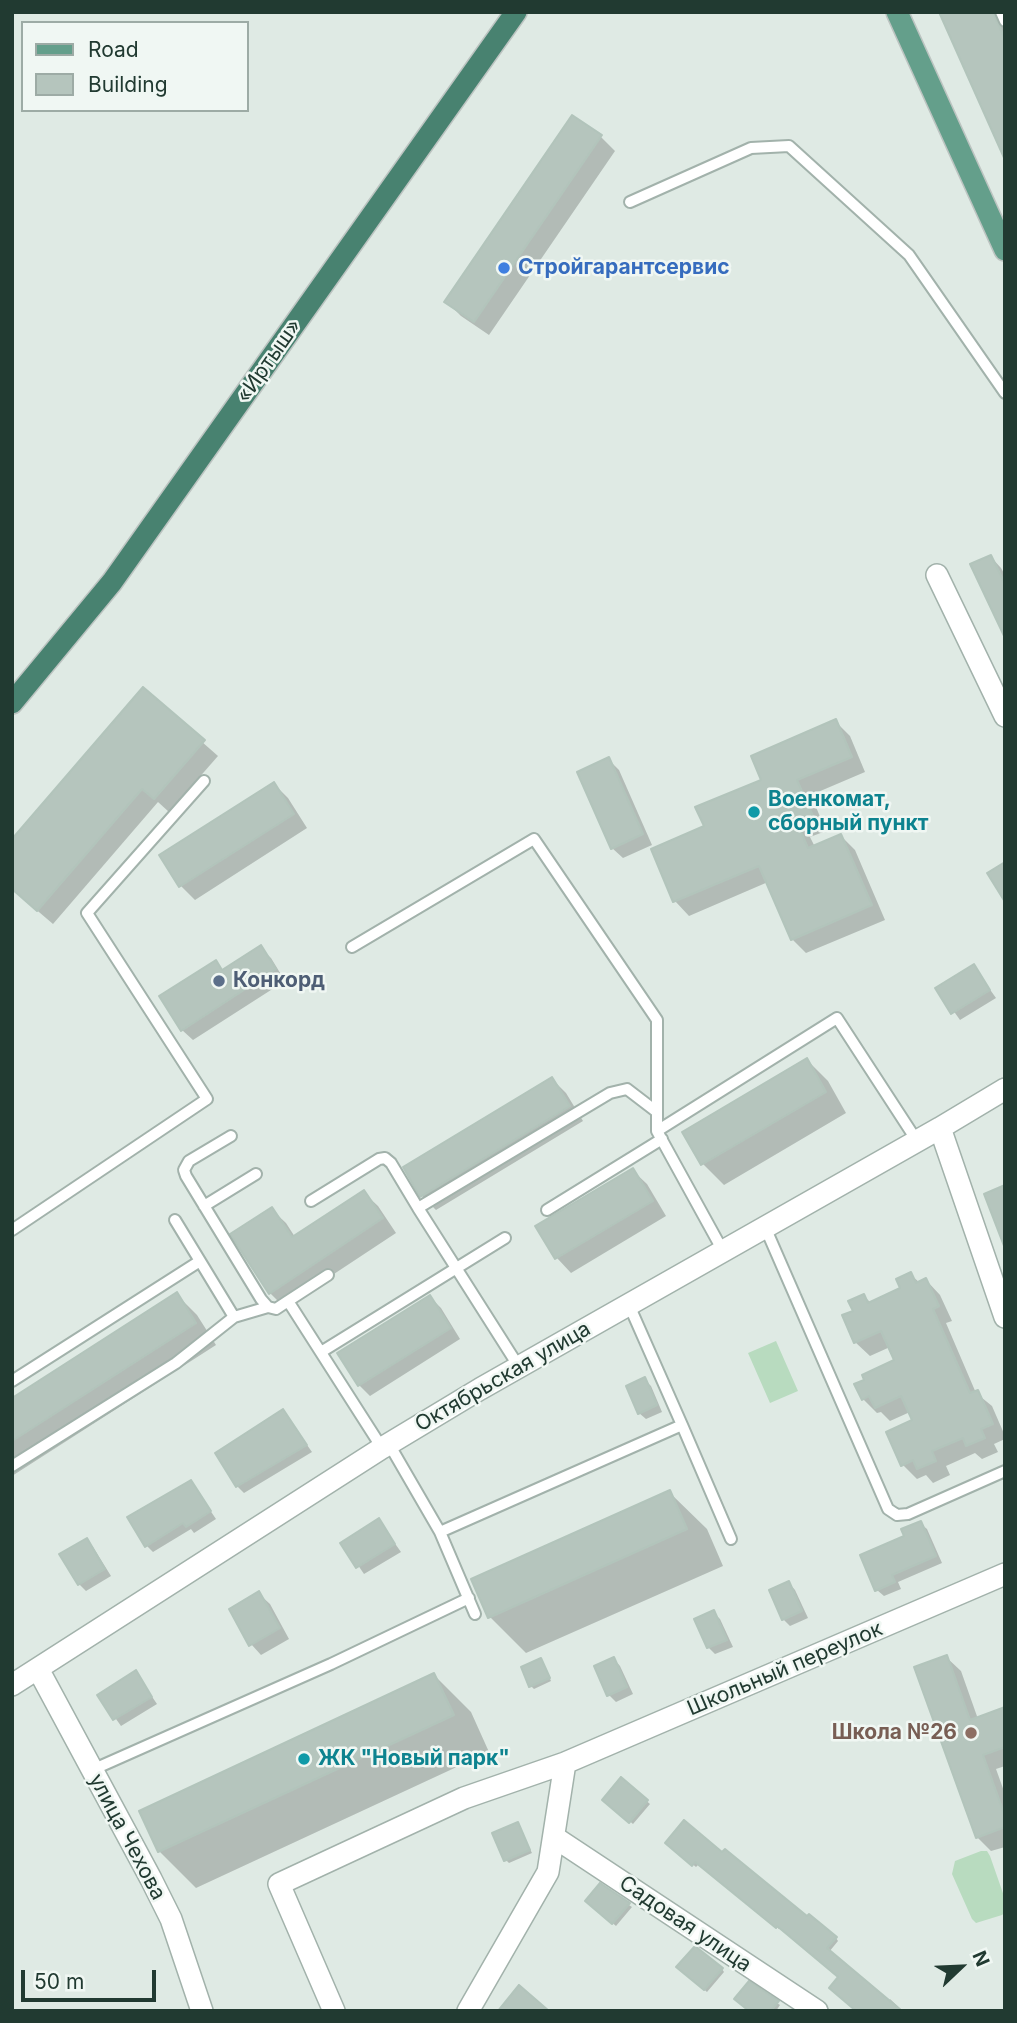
<!DOCTYPE html>
<html>
<head>
<meta charset="utf-8">
<style>
  body { margin:0 }
  #map { position:relative; width:1017px; height:2023px; overflow:hidden; background:#dfeae4; font-family:Inter,sans-serif }
  canvas { display:block }
  .frame { position:absolute; inset:0; border:14px solid #213a31; pointer-events:none }
  .legend { position:absolute; left:21px; top:21px; width:228px; height:91px; box-sizing:border-box; background:#f0f7f3; border:2px solid #9daba5; margin:0; padding:9px 12px; list-style:none; font-size:21px; color:#213a31 }
  .legend li { display:flex; align-items:center; gap:14px; height:35px }
  .legend b { width:35px; border:2px solid #9daba5 }
  .north { position:absolute; left:926px; top:1932px; width:70px; height:70px; -webkit-text-stroke:5px #f0f7f3; paint-order:stroke; rotate:67deg; font-size:19px; font-weight:700; line-height:28px; text-align:center; color:#213a31 }
  .north::after { content:''; display:block; margin:auto; width:24px; height:32px; background:#213a31; clip-path:polygon(50% 0,100% 100%,50% 72%,0 100%) }
  .scale { position:absolute; left:21px; top:1970px; width:135px; height:32px; box-sizing:border-box; border:4px solid #213a31; border-top:0; padding-left:9px; font-size:21px; line-height:24px; white-space:nowrap; color:#213a31; -webkit-text-stroke:5px #f0f7f3; paint-order:stroke }
</style>
</head>
<body>
<div id="map">
<canvas width="1017" height="2023"></canvas>
<div class="frame"></div>
<ul class="legend">
<li><b style="height:9px;background:#649f8b"></b>Road</li>
<li><b style="height:19px;background:#b5c5bd"></b>Building</li>
</ul>
<div class="north">N</div>
<div class="scale">50 m</div>
</div>
<script>
const c = document.querySelector('canvas').getContext('2d');
c.lineJoin = 'round';
function fillPath(path, color) { c.fillStyle = color; c.fill(path, 'evenodd'); }
const shape = rows => new Path2D(rows.map(r => 'M' + r).join(''));
function stroke(path, color, width, dash) { c.strokeStyle = color; c.lineWidth = width; c.lineCap = dash ? 'butt' : 'round'; c.setLineDash(dash || []); c.stroke(path); }
function label(font, color, halo, rows, align = 'center') {
  c.font = font + ' Inter,sans-serif'; c.lineWidth = 5; c.setLineDash([]); c.textBaseline = 'middle'; c.strokeStyle = halo; c.fillStyle = color; for (const [text, x, y, turn = 0] of rows) {
    c.save(); c.translate(x, y); c.rotate((+turn || 0) * Math.PI / 180); c.textAlign = isNaN(turn) ? turn : align; if (halo) c.strokeText(text, 0, 0); c.fillText(text, 0, 0); c.restore();
  }
}
const green = shape([
  [776,1341,798,1391,770,1403,748,1353],
  [981,1851,987,1851,990,1856,1005,1899,1005,1912,1002,1915,976,1923,972,1919,952,1874,955,1861]
]);
const shadow = shape([
  [941,12,998,12,1005,28,1005,156],
  [601,137,615,151,489,335,461,316,447,302],
  [991,557,1001,568,1005,575,1005,634],
  [143,690,218,756,169,812,158,802,53,924,12,889],
  [836,722,850,736,865,772,811,795,826,831,810,837,815,847,841,836,855,850,885,920,806,953,792,939,768,882,689,916,675,901,653,850,706,827],
  [608,759,619,770,652,845,623,858,612,848],
  [274,784,288,798,307,828,195,900,181,886],
  [260,948,271,958,285,981,193,1040,182,1030,215,962,224,971],
  [974,967,996,998,960,1020,938,989],
  [807,1060,828,1081,846,1113,724,1185,703,1164],
  [552,1079,566,1093,583,1121,436,1210,422,1196],
  [632,1170,647,1184,666,1216,571,1273,557,1258,537,1226],
  [363,1192,378,1206,396,1233,284,1307,270,1293,271,1209,286,1223,295,1237],
  [911,1275,920,1283,926,1280,940,1295,952,1321,946,1323,976,1393,992,1406,1005,1436,1005,1439,994,1444,998,1452,982,1459,975,1453,946,1466,950,1475,933,1483,926,1475,917,1479,903,1465,915,1421,910,1412,890,1421,881,1412,877,1413,863,1399,897,1361,890,1347,870,1356,855,1342,855,1311,864,1296,871,1303,902,1289],
  [176,1294,197,1315,216,1345,12,1476,12,1400],
  [430,1297,441,1308,460,1339,370,1396,359,1385],
  [644,1379,651,1386,662,1412,646,1419,639,1413],
  [283,1411,312,1452,244,1493,237,1486],
  [191,1482,216,1519,194,1533,191,1529,153,1552,146,1545],
  [670,1493,707,1529,723,1566,526,1653,490,1617],
  [379,1521,401,1552,364,1574,343,1543],
  [920,1523,927,1529,942,1563,898,1582,901,1589,884,1596,877,1590,906,1537],
  [86,1540,93,1547,111,1576,86,1591,79,1584],
  [789,1583,795,1590,808,1618,790,1626,783,1619],
  [259,1594,270,1604,289,1639,261,1655,251,1644],
  [713,1612,720,1619,733,1647,715,1654,708,1647],
  [946,1657,961,1671,978,1719,1005,1709,1005,1766,996,1769,1005,1794,1005,1847,991,1851,977,1837],
  [614,1659,620,1666,633,1694,616,1702,609,1695],
  [543,1663,551,1681,534,1689,531,1686],
  [136,1673,157,1704,121,1726,99,1695],
  [434,1675,471,1712,489,1752,196,1888,159,1851,141,1812],
  [621,1779,650,1804,633,1824,604,1799],
  [517,1824,532,1853,509,1863,506,1860],
  [667,1843,722,1855,836,1938,838,1941,829,1952,888,2001,890,1999,903,2011,859,2011,840,1977,781,1927,779,1929,699,1864,696,1867],
  [600,1886,632,1907,616,1926,587,1901],
  [679,1967,722,1969,724,1972,707,1992],
  [777,2003,780,2005,776,2011,751,2011]
]);
const building = shape([
  [939,12,993,12,1005,39,1005,160,939,12],
  [572,115,602,135,474,322,444,302,572,115],
  [991,555,1005,584,1005,638,970,564,991,555],
  [143,687,205,740,154,799,142,789,37,911,12,889,12,839,143,687],
  [836,719,852,757,797,780,813,816,797,823,808,848,841,834,872,905,791,940,759,866,673,902,651,849,704,826,695,807,761,780,751,756,836,719],
  [609,757,643,834,611,849,577,772,609,757],
  [274,782,294,814,179,887,159,855,274,782],
  [1005,862,1005,902,987,873,1005,862],
  [261,945,276,969,181,1031,159,996,216,960,222,970,261,945],
  [974,964,990,990,951,1014,935,988,974,964],
  [807,1058,826,1092,701,1165,682,1132,807,1058],
  [552,1077,570,1106,420,1197,403,1167,552,1077],
  [633,1168,653,1201,555,1259,535,1226,633,1168],
  [1005,1185,1005,1245,1004,1246,984,1194,1005,1185],
  [364,1190,383,1218,269,1294,230,1234,272,1207,292,1237,364,1190],
  [911,1272,916,1283,926,1278,939,1306,933,1309,970,1393,978,1390,993,1424,981,1429,985,1438,966,1446,963,1438,932,1451,936,1461,917,1469,913,1460,901,1466,886,1432,912,1420,901,1396,875,1408,869,1396,862,1400,854,1384,864,1380,862,1375,894,1360,881,1331,854,1343,842,1315,853,1311,848,1301,864,1294,868,1303,900,1288,896,1279,911,1272],
  [177,1292,196,1323,12,1441,12,1398,177,1292],
  [430,1295,451,1328,358,1386,337,1353,430,1295],
  [645,1377,657,1405,638,1414,626,1386,645,1377],
  [283,1409,307,1445,236,1487,215,1453,283,1409],
  [191,1480,211,1511,186,1527,183,1523,145,1547,127,1517,191,1480],
  [670,1490,687,1529,488,1618,471,1579,670,1490],
  [379,1518,395,1544,356,1568,340,1543,379,1518],
  [921,1521,936,1556,892,1575,895,1582,875,1591,860,1555,904,1536,901,1529,921,1521],
  [87,1538,105,1569,78,1585,59,1554,87,1538],
  [789,1581,802,1611,782,1620,769,1590,789,1581],
  [259,1591,280,1628,249,1646,229,1609,259,1591],
  [714,1610,727,1640,707,1648,694,1619,714,1610],
  [947,1655,970,1720,1005,1707,1005,1747,983,1755,1005,1816,1005,1827,976,1838,914,1667,947,1655],
  [614,1657,627,1687,607,1696,594,1666,614,1657],
  [541,1658,550,1678,529,1687,521,1667,541,1658],
  [136,1670,152,1697,113,1720,97,1695,136,1670],
  [434,1673,454,1715,158,1852,139,1811,434,1673],
  [621,1777,648,1800,629,1823,602,1800,621,1777],
  [684,1820,722,1852,725,1849,807,1916,809,1914,837,1937,827,1948,902,2011,856,2011,829,1988,838,1977,777,1926,776,1928,695,1862,692,1866,665,1843,684,1820],
  [518,1822,530,1850,504,1861,492,1833,518,1822],
  [600,1883,630,1903,612,1924,585,1901,600,1883],
  [695,1946,723,1968,704,1990,676,1967,695,1946],
  [749,1981,779,2001,771,2011,749,2011,734,1999,749,1981],
  [519,1985,549,2011,498,2011,519,1985]
]);
const service = shape([
  [1001,12,1005,21],
  [630,202,751,148,789,146,909,255,1005,393],
  [352,947,534,839,657,1020,657,1131,723,1251],
  [657,1131,837,1018,917,1141],
  [231,1136,189,1161,184,1170,186,1176,261,1299,268,1307,276,1309,288,1301,382,1448],
  [311,1201,379,1159,385,1158,391,1163,418,1208],
  [204,1206,256,1174],
  [547,1210,662,1139],
  [765,1227,888,1509,897,1515,908,1514,1005,1471],
  [12,1230,207,1099,87,913,204,781],
  [200,1261,234,1317],
  [288,1301,328,1275],
  [321,1352,505,1238],
  [519,1367,418,1208,610,1093,627,1089,657,1112],
  [12,1381,200,1261,175,1220],
  [682,1425,731,1539],
  [389,1444,440,1532,682,1425,629,1305],
  [12,1466,176,1363,234,1317,268,1307],
  [440,1532,475,1614],
  [92,1770,331,1664,469,1598]
]);
const minor = shape([
  [937,575,1005,716],
  [940,1128,1005,1317],
  [38,1669,151,1879,171,1919,202,2011],
  [12,1685,382,1448,480,1389,940,1128,1005,1089],
  [554,1837,817,2011],
  [334,2011,279,1884,464,1798,565,1763,1005,1574],
  [468,2011,548,1872,565,1763]
]);
const primary = shape([
  [897,12,1005,250]
]);
const trunk = shape([
  [12,703,112,582,516,12]
]);
const markers = [
  [504,268,7,"#3f7fe0"],
  [754,812,7,"#0f9aa8"],
  [219,981,7,"#5c6f8a"],
  [971,1733,7,"#8d6e63"],
  [304,1759,7,"#0f9aa8"]
];
const shopNames = [
  ["Стройгарантсервис",518,268]
];
const streetNames = [
  ["«Иртыш»",269,361,-55],
  ["Октябрьская улица",503,1377,-30],
  ["Школьный переулок",785,1669,-23],
  ["улица Чехова",127,1837,62],
  ["Садовая улица",685,1924,34]
];
const cultureNames = [
  ["Военкомат,",768,800],
  ["сборный пункт",768,824],
  ["ЖК \"Новый парк\"",318,1759]
];
const serviceNames = [
  ["Конкорд",233,981]
];
const educationNames = [
  ["Школа №26",957,1733]
];
fillPath(green, '#b8dbbf');
fillPath(shadow, '#0003');
fillPath(building, '#b5c5bd');
stroke(building, '#b2c4bb', 2);
stroke(service, '#a2b2ab', 14);
stroke(minor, '#a2b2ab', 24);
stroke(primary, '#bcc4c1', 24);
stroke(trunk, '#bcc4c1', 24);
stroke(service, '#fff', 10);
stroke(minor, '#fff', 21);
stroke(primary, '#649f8b', 21);
stroke(trunk, '#488270', 21);
for (const [x, y, r, color] of markers) { const dot = new Path2D(); dot.arc(x, y, r, 0, 2 * Math.PI); c.fillStyle = color; c.fill(dot); stroke(dot, '#f0f7f3', 2.5); }
label('bold 21px', '#366cbe', '#f0f7f3', shopNames, 'left');
label('21px', '#213a31', '#f0f7f3', streetNames);
label('bold 21px', '#0d838f', '#f0f7f3', cultureNames, 'left');
label('bold 21px', '#4e5e75', '#f0f7f3', serviceNames, 'left');
label('bold 21px', '#785e54', '#f0f7f3', educationNames, 'right');
</script>
</body>
</html>
